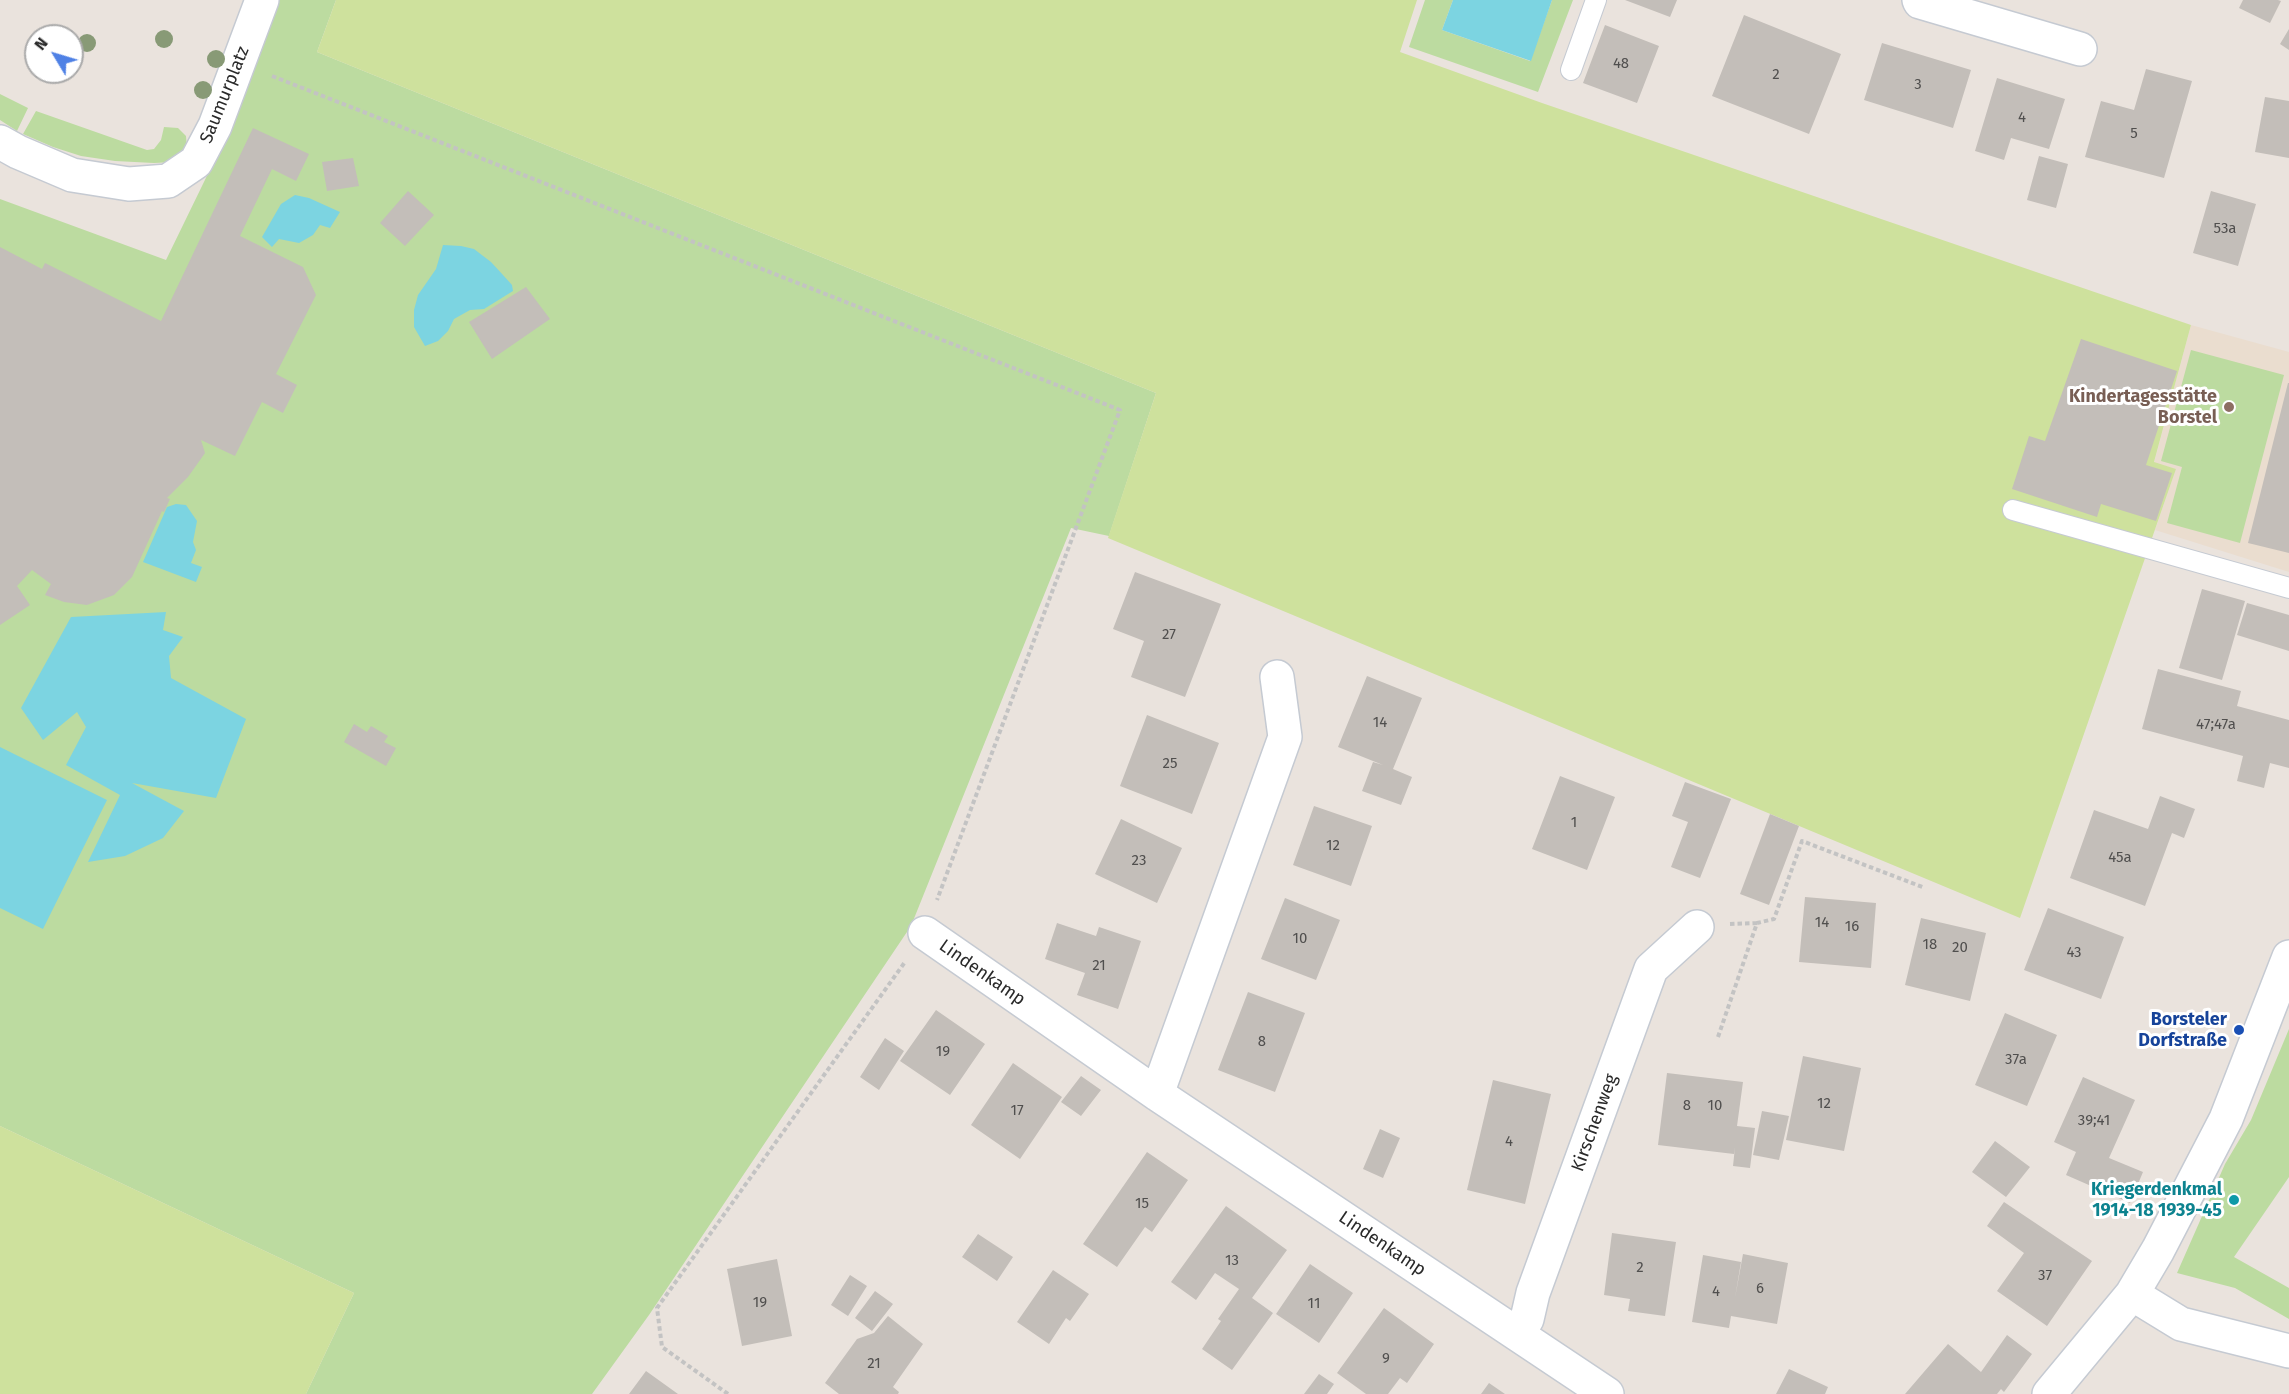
<!DOCTYPE html>
<html>
<head>
<meta charset="utf-8">
<style>
  body { margin:0 }
  #map { position:relative; width:2289px; height:1394px; overflow:hidden; background:#eae3dd; font-family:"Fira Sans",sans-serif }
  canvas { display:block }
  .north { position:absolute; left:24px; top:24px; width:60px; height:60px; box-sizing:border-box; background:#fff; border:2px solid #aaa; border-radius:50%; rotate:308deg; font-size:16px; font-weight:700; line-height:24px; text-align:center; color:#2a2a2a }
  .north::after { content:''; display:block; margin:auto; width:21px; height:27px; background:#4f81e5; clip-path:polygon(50% 0,100% 100%,50% 72%,0 100%) }
</style>
</head>
<body>
<div id="map">
<canvas width="2289" height="1394"></canvas>
<div class="north">N</div>
</div>
<script>
const c = document.querySelector('canvas').getContext('2d');
c.lineJoin = 'round';
function fillPath(path, color) { c.fillStyle = color; c.fill(path, 'evenodd'); }
const shape = rows => new Path2D(rows.map(r => 'M' + r).join(''));
function stroke(path, color, width, dash) { c.strokeStyle = color; c.lineWidth = width; c.lineCap = dash ? 'butt' : 'round'; c.setLineDash(dash || []); c.stroke(path); }
function label(font, color, halo, rows, align = 'center') {
  c.font = font + ' "Fira Sans",sans-serif'; c.lineWidth = 6; c.setLineDash([]); c.textBaseline = 'middle'; c.strokeStyle = halo; c.fillStyle = color; for (const [text, x, y, turn = 0] of rows) {
    c.save(); c.translate(x, y); c.rotate((+turn || 0) * Math.PI / 180); c.textAlign = isNaN(turn) ? turn : align; if (halo) c.strokeText(text, 0, 0); c.fillText(text, 0, 0); c.restore();
  }
}
const education = shape([
  [2191,325,2289,352,2289,572,2155,530,2176,469,2154,463]
]);
const green = shape([
  [279,0,336,0,317,52,1156,393,1109,536,1071,528,911,926,649,1315,592,1394,306,1394,354,1293,0,1126,0,199,166,260,238,112],
  [1425,0,1453,0,1442,30,1530,61,1552,0,1573,0,1538,92,1409,47],
  [0,94,28,108,17,131,0,120],
  [36,111,147,150,154,149,161,140,164,127,178,128,186,136,187,149,173,162,154,163,115,161,81,156,53,147,23,134],
  [2191,350,2284,375,2240,543,2167,523,2182,467,2161,461],
  [2289,1029,2289,1177,2234,1257,2289,1288,2289,1319,2235,1288,2177,1273,2225,1164,2251,1120]
]);
const pitch = shape([
  [336,0,1417,0,1400,52,1542,103,2191,325,2154,462,2176,469,2020,918,1108,538,1156,393,317,52],
  [0,1126,354,1293,306,1394,0,1394]
]);
const water = shape([
  [1453,0,1552,0,1531,61,1442,30],
  [295,195,309,198,340,212,330,228,320,225,313,235,299,243,279,239,272,247,262,237,281,204],
  [443,245,461,246,474,249,491,262,503,275,512,285,513,291,484,309,470,310,454,319,448,331,438,341,425,346,414,327,414,310,418,295,436,269],
  [176,504,186,505,197,521,193,542,196,550,191,563,202,567,196,582,143,562,167,507],
  [166,612,163,630,183,637,169,656,171,678,246,719,216,798,132,783,184,811,163,838,125,856,88,862,120,795,66,765,86,727,77,712,43,740,21,708,71,617],
  [0,747,107,800,43,929,0,908]
]);
const building = shape([
  [1625,0,1677,0,1670,17],
  [2243,0,2278,0,2281,1,2270,23,2239,8],
  [1744,15,1841,54,1809,134,1712,96],
  [1605,25,1659,46,1637,103,1583,83],
  [2289,29,2289,50,2280,44],
  [1882,43,1971,70,1953,128,1864,100],
  [2146,69,2192,81,2164,178,2085,157,2101,101,2134,110],
  [1997,78,2065,99,2049,149,2011,138,2004,160,1975,151],
  [2265,97,2289,101,2289,158,2255,152],
  [253,128,309,154,296,181,272,169,240,236,303,267,316,295,276,374,297,385,283,413,262,402,235,456,201,440,205,453,188,477,167,498,170,499,164,512,162,511,132,577,114,595,87,605,64,602,45,595,51,584,32,570,17,586,30,605,0,625,0,247,42,269,45,263,161,321],
  [2039,156,2068,164,2056,208,2027,200],
  [353,158,359,186,327,191,322,162],
  [408,191,434,215,405,246,380,223],
  [2211,191,2256,204,2238,266,2193,253],
  [526,287,550,319,492,359,469,322],
  [2081,339,2177,371,2146,465,2172,473,2156,521,2101,504,2097,517,2012,489,2029,436,2045,441],
  [2288,383,2289,383,2289,553,2248,543],
  [1135,572,1221,604,1185,697,1131,677,1144,641,1113,629],
  [2202,589,2245,601,2222,680,2179,668],
  [2247,603,2289,615,2289,651,2237,635],
  [2158,669,2241,691,2237,706,2289,720,2289,768,2270,763,2264,788,2237,781,2243,756,2142,729],
  [1367,676,1422,698,1393,769,1412,777,1401,805,1362,791,1373,762,1383,765,1338,747],
  [1147,715,1219,743,1192,814,1120,786],
  [354,724,367,732,371,726,388,736,384,742,396,748,386,766,344,742],
  [1560,776,1615,797,1587,870,1532,849],
  [1685,782,1731,799,1700,878,1671,867,1688,822,1672,816],
  [2160,796,2195,809,2184,838,2172,833,2145,906,2070,878,2094,810,2148,829],
  [1314,806,1372,826,1351,886,1293,865],
  [1770,814,1799,826,1769,905,1740,894],
  [1121,819,1182,848,1157,903,1095,874],
  [1805,897,1876,903,1871,968,1799,962],
  [1285,898,1340,920,1316,980,1261,959],
  [2048,908,2124,937,2101,999,2024,970],
  [1921,918,1986,933,1970,1001,1905,985],
  [1057,923,1096,936,1099,927,1141,941,1118,1009,1077,995,1085,973,1045,959],
  [1248,992,1305,1013,1275,1092,1218,1070],
  [936,1010,985,1044,950,1095,900,1061],
  [2005,1013,2057,1035,2027,1106,1975,1085],
  [885,1038,904,1051,879,1090,860,1077],
  [1803,1056,1861,1068,1844,1151,1786,1140],
  [1013,1063,1062,1097,1020,1159,971,1125],
  [1667,1073,1743,1082,1737,1126,1755,1128,1750,1168,1733,1166,1735,1147,1734,1154,1658,1145],
  [1081,1076,1101,1090,1081,1116,1061,1102],
  [2083,1077,2135,1100,2109,1158,2143,1172,2130,1203,2066,1175,2076,1152,2054,1142],
  [1493,1080,1551,1094,1525,1204,1467,1190],
  [1762,1111,1789,1116,1779,1160,1753,1155],
  [1380,1129,1400,1138,1383,1178,1363,1169],
  [1995,1141,2030,1167,2006,1197,1972,1172],
  [1147,1152,1188,1180,1152,1232,1145,1227,1117,1267,1083,1244],
  [2004,1202,2092,1261,2047,1326,1997,1291,2024,1253,1987,1226],
  [1226,1206,1287,1250,1252,1298,1273,1313,1232,1370,1202,1349,1221,1321,1218,1319,1239,1289,1215,1273,1196,1300,1171,1282],
  [1612,1233,1676,1242,1665,1316,1628,1311,1630,1299,1604,1295],
  [978,1234,1013,1257,997,1281,962,1257],
  [1743,1254,1788,1263,1777,1324,1731,1316,1729,1328,1692,1322,1703,1255,1741,1262,1735,1298],
  [777,1259,792,1336,742,1346,727,1269],
  [1310,1264,1353,1293,1319,1343,1276,1314],
  [1053,1270,1089,1294,1070,1321,1066,1318,1049,1344,1017,1322],
  [850,1275,867,1286,848,1316,831,1305],
  [875,1291,893,1304,872,1331,855,1318],
  [1384,1308,1434,1344,1407,1383,1400,1378,1388,1394,1366,1394,1337,1373],
  [888,1316,923,1344,893,1387,899,1392,898,1394,839,1394,825,1383,857,1339,874,1333],
  [2007,1335,2032,1354,2004,1392,2001,1389,1997,1394,1905,1394,1948,1344,1981,1372],
  [1789,1369,1828,1387,1825,1394,1776,1394],
  [646,1371,678,1394,629,1394],
  [1319,1374,1334,1384,1327,1394,1304,1394],
  [1489,1383,1505,1394,1481,1394]
]);
const path = shape([
  [272,76,1120,410,937,900],
  [1730,924,1757,923],
  [1718,1037,1757,923,1774,919,1802,841,1925,888],
  [728,1394,662,1347,657,1308,905,962]
]);
const lane = shape([
  [1571,70,1596,0],
  [2013,510,2289,588]
]);
const street = shape([
  [1919,0,1920,2,2080,49],
  [0,142,18,152,72,175,129,184,168,181,196,162,215,126,262,0],
  [925,933,1157,1094,1607,1394],
  [1157,1094,1285,737,1277,677],
  [2132,1294,2181,1324,2289,1351],
  [1517,1334,1527,1319,1533,1293,1651,969,1697,927],
  [2049,1394,2132,1294,2158,1250,2226,1119,2289,957]
]);
const trees = [
  [164,39],
  [87,43],
  [216,59],
  [203,90]
];
const markers = [
  [2229,407,6,"#8d6e63"],
  [2239,1030,6,"#1a4fb4"],
  [2234,1200,6,"#0f9aa8"]
];
const numberNames = [
  ["48",1621,64],
  ["2",1776,75],
  ["3",1918,85],
  ["4",2022,118],
  ["5",2134,134],
  ["53a",2225,229],
  ["27",1169,635],
  ["14",1380,723],
  ["47;47a",2216,725],
  ["25",1170,764],
  ["1",1574,823],
  ["12",1333,846],
  ["45a",2120,858],
  ["23",1139,861],
  ["14",1822,923],
  ["16",1852,927],
  ["10",1300,939],
  ["18",1930,945],
  ["20",1960,948],
  ["43",2074,953],
  ["21",1099,966],
  ["8",1262,1042],
  ["19",943,1052],
  ["37a",2016,1060],
  ["12",1824,1104],
  ["8",1687,1106],
  ["10",1715,1106],
  ["17",1017,1111],
  ["39;41",2094,1121],
  ["4",1509,1142],
  ["15",1142,1204],
  ["13",1232,1261],
  ["2",1640,1268],
  ["37",2045,1276],
  ["6",1760,1289],
  ["4",1716,1292],
  ["19",760,1303],
  ["11",1314,1304],
  ["9",1386,1359],
  ["21",874,1364]
];
const streetNames = [
  ["Saumurplatz",225,95,-68],
  ["Lindenkamp",982,973,35],
  ["Kirschenweg",1595,1123,-70],
  ["Lindenkamp",1382,1244,34]
];
const educationNames = [
  ["Kindertagesstätte",2217,397],
  ["Borstel",2217,418]
];
const transitNames = [
  ["Borsteler",2227,1020],
  ["Dorfstraße",2227,1041]
];
const cultureNames = [
  ["Kriegerdenkmal",2222,1190],
  ["1914-18 1939-45",2222,1211]
];
fillPath(education, '#eaddcf');
fillPath(green, '#bcdba0');
fillPath(pitch, '#cee19d');
fillPath(water, '#7cd4e1');
fillPath(building, '#c3beb9');
stroke(lane, '#c5cad2', 22);
stroke(street, '#c5cad2', 36);
stroke(path, '#c3c3c3', 4, [4.5, 3]);
stroke(lane, '#fff', 20);
stroke(street, '#fff', 33);
c.fillStyle = '#889a76';
for (const [x, y] of trees) { c.beginPath(); c.arc(x, y, 9, 0, 2 * Math.PI); c.fill(); }
for (const [x, y, r, color] of markers) { const dot = new Path2D(); dot.arc(x, y, r, 0, 2 * Math.PI); c.fillStyle = color; c.fill(dot); stroke(dot, '#fff', 2); }
label('15px', '#504f4e', null, numberNames);
label('18px', '#2a2a2a', '#fff', streetNames);
label('bold 18px', '#785e54', '#fff', educationNames, 'right');
label('bold 18px', '#164399', '#fff', transitNames, 'right');
label('bold 18px', '#0d838f', '#fff', cultureNames, 'right');
</script>
</body>
</html>
